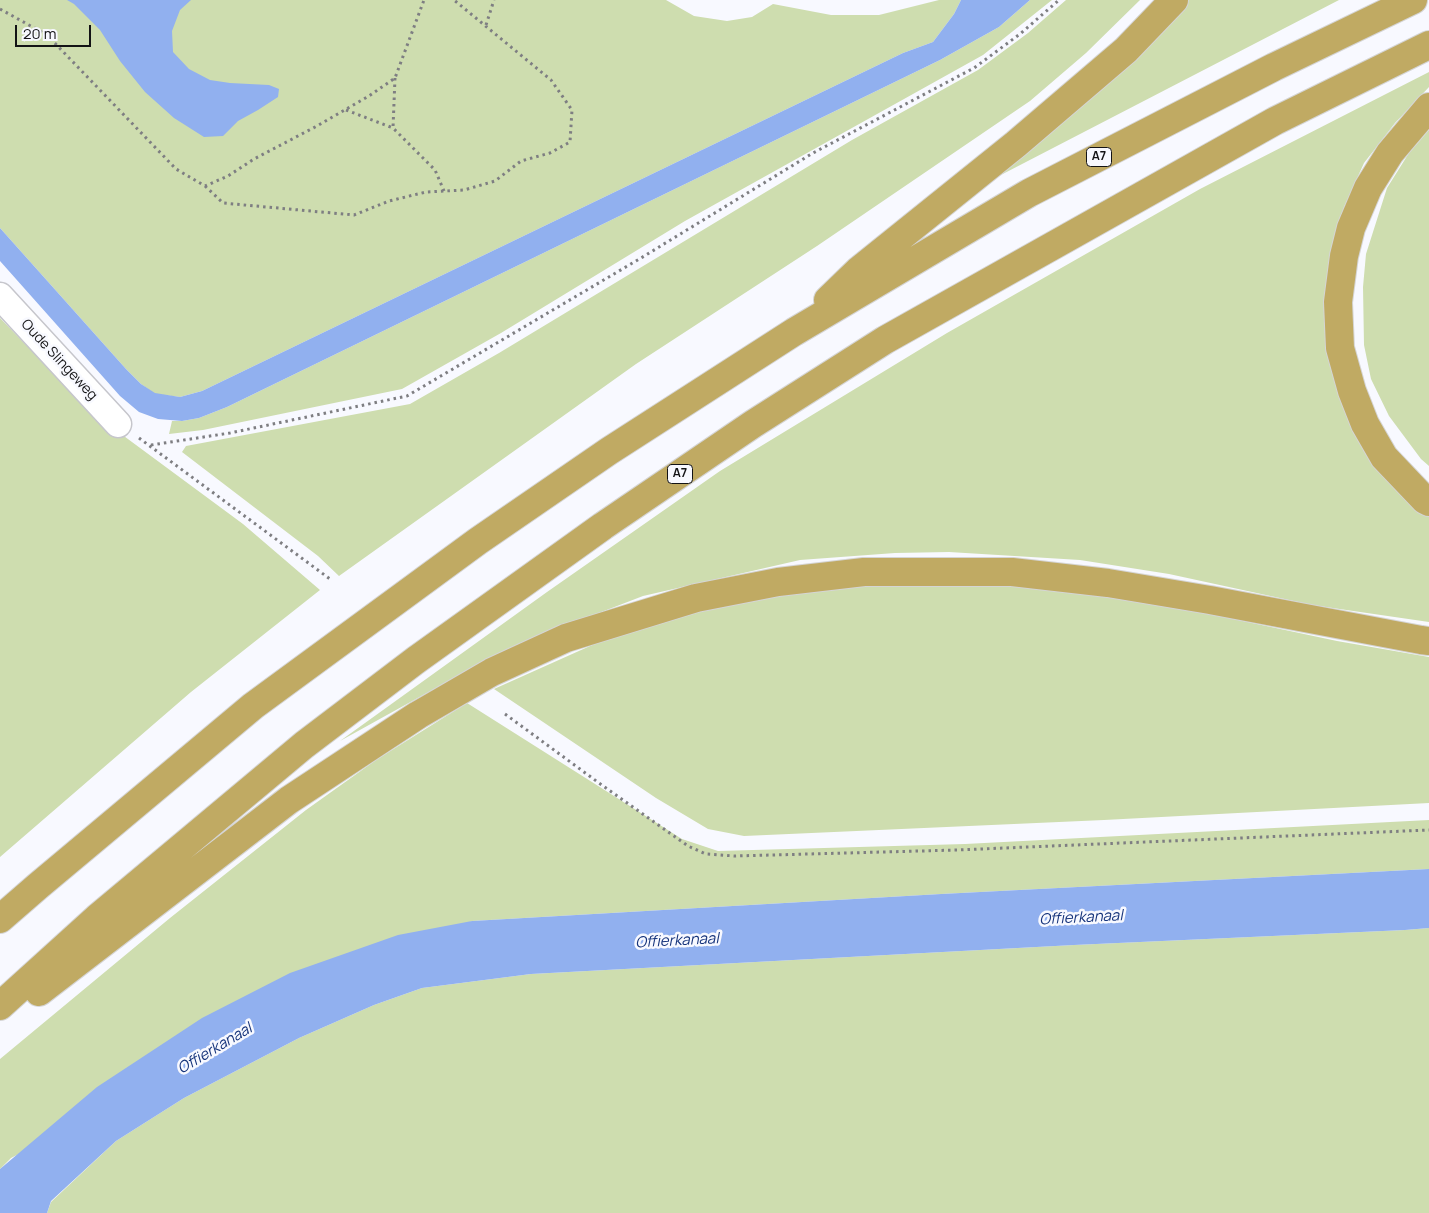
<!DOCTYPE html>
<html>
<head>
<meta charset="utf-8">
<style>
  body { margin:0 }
  #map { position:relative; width:1429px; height:1213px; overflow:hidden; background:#f8f9ff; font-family:Manrope,sans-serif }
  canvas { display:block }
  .scale { position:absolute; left:15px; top:25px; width:76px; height:22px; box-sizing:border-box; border:2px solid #131315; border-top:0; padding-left:6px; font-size:15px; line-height:18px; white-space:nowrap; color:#131315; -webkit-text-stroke:4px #f8f9ff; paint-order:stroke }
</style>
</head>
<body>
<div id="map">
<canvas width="1429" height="1213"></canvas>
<div class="scale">20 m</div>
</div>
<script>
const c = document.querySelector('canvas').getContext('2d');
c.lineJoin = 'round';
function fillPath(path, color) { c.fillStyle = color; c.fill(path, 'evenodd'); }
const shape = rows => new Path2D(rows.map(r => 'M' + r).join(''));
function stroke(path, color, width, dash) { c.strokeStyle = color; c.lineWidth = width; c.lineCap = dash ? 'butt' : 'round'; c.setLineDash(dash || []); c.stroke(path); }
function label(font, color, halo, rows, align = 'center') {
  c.font = font + ' Manrope,sans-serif'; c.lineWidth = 5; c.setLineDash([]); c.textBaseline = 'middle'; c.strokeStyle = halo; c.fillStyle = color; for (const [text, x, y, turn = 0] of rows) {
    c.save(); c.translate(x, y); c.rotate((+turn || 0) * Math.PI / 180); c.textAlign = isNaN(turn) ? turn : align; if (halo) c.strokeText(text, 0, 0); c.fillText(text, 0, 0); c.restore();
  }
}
const green = shape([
  [0,0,666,0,694,16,727,21,752,17,773,4,831,15,879,15,939,0,961,0,954,14,933,42,903,53,202,391,180,397,155,394,141,384,126,369,0,228],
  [1030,0,1052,0,983,55,685,221,501,333,402,389,203,430,169,434,172,421,182,421,199,418,227,407,940,60,999,27],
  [1066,0,1140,0,1086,53,1030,101,817,246,636,364,339,576,318,556,182,452,186,446,410,404,499,353,852,140,978,70,1028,33],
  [1181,0,1339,0,968,192],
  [1429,72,1429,87,1395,123,1364,163,1344,207,1330,265,1332,355,1429,510,1429,622,1312,605,1169,574,1080,560,949,552,895,553,800,560,643,596,547,633,443,684,340,741,547,592,720,471,947,333,1200,189],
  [1429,130,1429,466,1421,459,1389,416,1371,379,1364,345,1363,287,1366,254,1387,188,1409,153],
  [0,318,90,411,243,524,320,590,191,692,0,857],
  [860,580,1049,584,1139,599,1337,641,1429,657,1429,803,1104,820,744,836,708,829,656,798,494,689,599,642,669,617],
  [467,703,682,839,718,851,965,844,1429,820,1429,869,941,894,472,921,11,1158,0,1169,0,1059,170,918,306,810,376,760],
  [1429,928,1429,1213,47,1213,51,1202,116,1141,184,1098,299,1038,374,1005,422,988,531,974,1074,945,1405,930]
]);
const water = shape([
  [67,0,191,0,180,10,172,31,173,52,189,69,210,80,230,83,269,85,279,89,278,97,258,110,238,121,223,136,204,137,174,118,145,92,120,61,100,30,74,4],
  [961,0,1030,0,999,27,940,60,227,407,199,418,182,421,158,419,139,412,120,396,0,261,0,228,126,369,141,384,155,393,180,397,202,391,903,53,933,42,954,14],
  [1429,869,1429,928,1405,930,1074,945,531,974,422,988,374,1005,299,1038,184,1098,116,1141,51,1201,47,1213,0,1213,0,1169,97,1087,202,1018,290,973,398,935,472,921,941,894]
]);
const path = shape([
  [0,9,47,35,176,169,205,186,228,176,254,159,317,126,369,96,395,78,424,0],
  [486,25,494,0],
  [395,78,393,128,435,170,444,191],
  [346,110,393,128],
  [205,186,223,203,354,215,389,201,426,192,464,190,495,181,521,161,550,153,570,142,572,110,551,80,454,0],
  [139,438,330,579],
  [151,445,230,433,407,396,641,258,813,153,974,68,1020,34,1059,0],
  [505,714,599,783,688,846,706,854,735,856,957,850,1429,830]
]);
const street = shape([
  [0,296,118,424]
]);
const highway = shape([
  [1429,107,1390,153,1368,188,1351,228,1344,256,1338,302,1340,348,1352,391,1365,424,1384,457,1425,500,1429,502],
  [828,300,858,271,1016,144,1126,50,1174,0],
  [0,919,38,886,253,706,478,541,609,451,794,332,1029,193,1274,67,1413,0],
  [39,992,289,800,418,715,492,672,566,638,696,598,778,582,864,572,1012,572,1108,583,1210,600,1421,640,1429,641],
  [0,1006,97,918,304,745,416,660,603,526,753,424,885,340,1275,121,1429,45]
]);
const shields = [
  [1099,157,25],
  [680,474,25]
];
const shieldNames = [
  ["A7",1099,157],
  ["A7",680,474]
];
const streetNames = [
  ["Oude Slingeweg",59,360,47]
];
const waterNames = [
  ["Offierkanaal",1081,918,-3],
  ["Offierkanaal",677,941,-3],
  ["Offierkanaal",215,1049,-31]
];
fillPath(green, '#ceddaf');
fillPath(water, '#91b0ef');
stroke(street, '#c6c6cc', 29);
stroke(highway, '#d5d5d5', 30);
stroke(path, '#7e7e82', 3, [2.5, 4]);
stroke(street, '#fff', 26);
stroke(highway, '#c0aa63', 28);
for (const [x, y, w] of shields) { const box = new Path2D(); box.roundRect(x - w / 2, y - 9.5, w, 19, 4); c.fillStyle = '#f8f9ff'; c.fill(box); stroke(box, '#131315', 1); }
label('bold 12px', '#131315', null, shieldNames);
label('14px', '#131315', '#f8f9ff', streetNames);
label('italic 15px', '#15337b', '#f8f9ff', waterNames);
</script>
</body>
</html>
